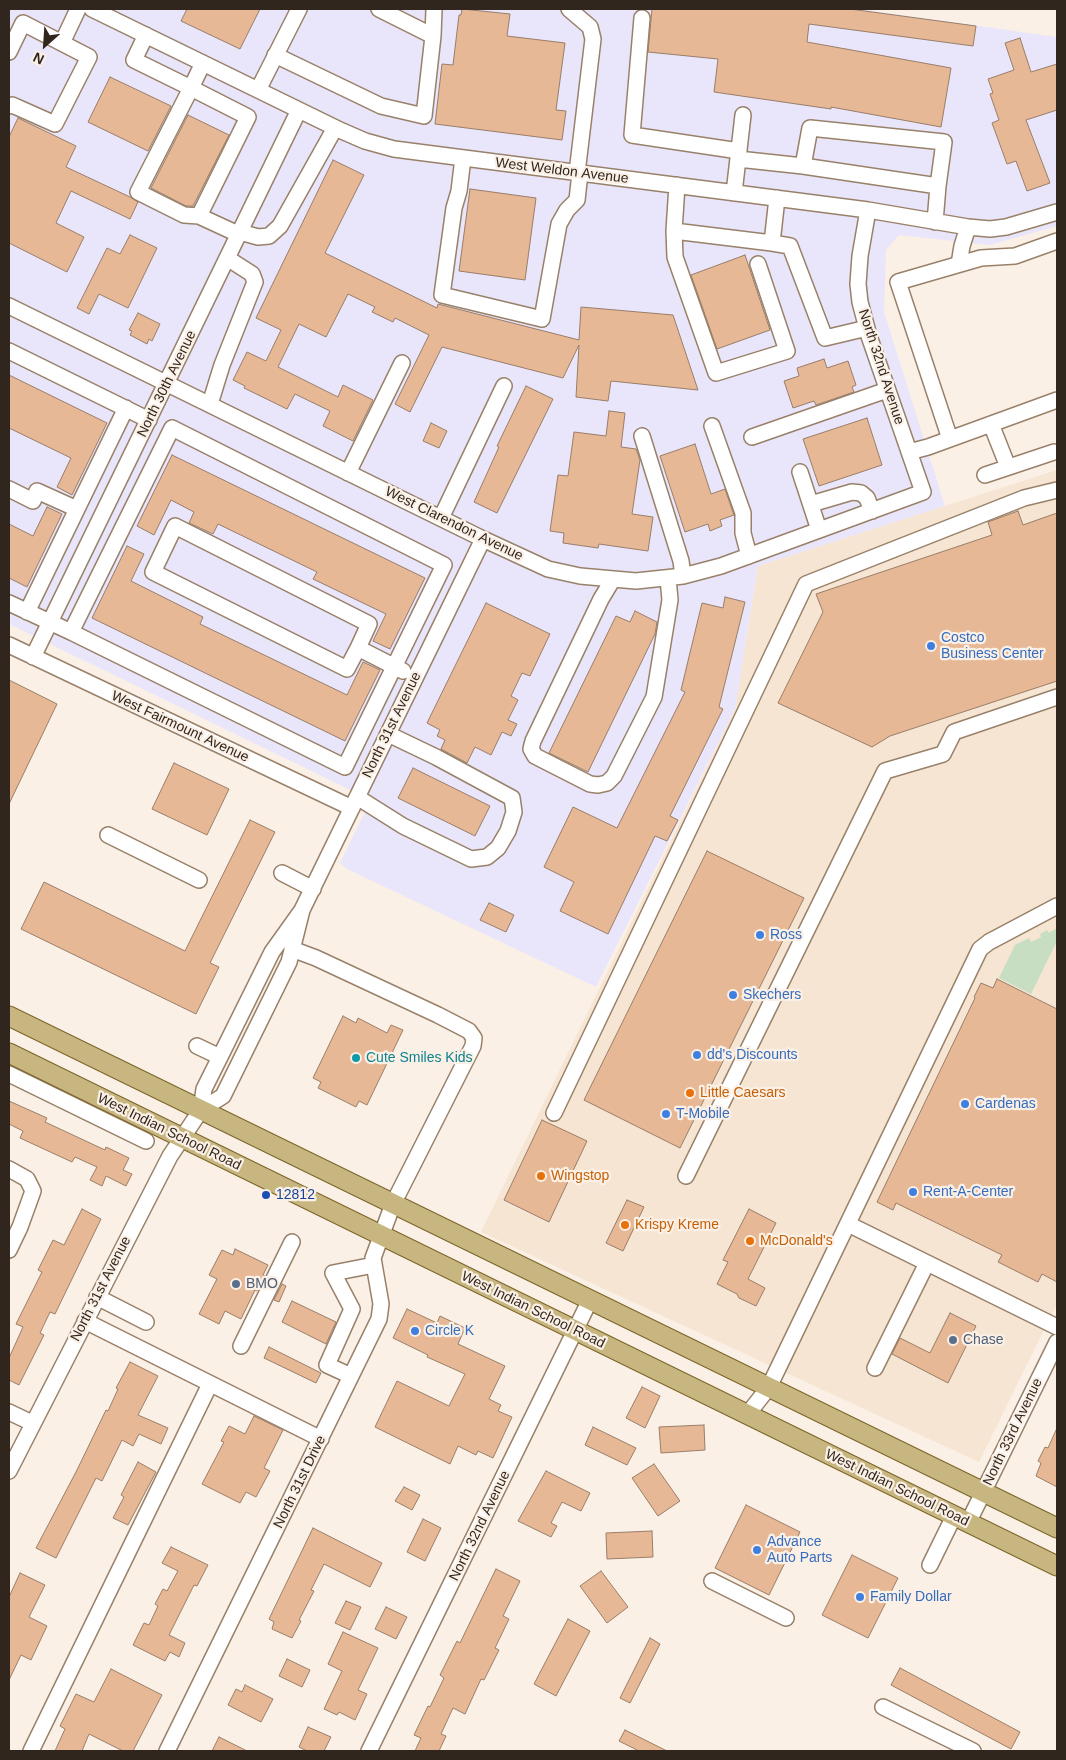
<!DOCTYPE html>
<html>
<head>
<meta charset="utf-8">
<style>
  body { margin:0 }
  #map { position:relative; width:1066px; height:1760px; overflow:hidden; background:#fbf0e6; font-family:Helvetica,sans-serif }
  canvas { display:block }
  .frame { position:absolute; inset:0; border:10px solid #30261d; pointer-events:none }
  .north { position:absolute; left:20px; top:20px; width:50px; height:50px; -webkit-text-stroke:4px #fbf0e6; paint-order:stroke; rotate:206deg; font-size:14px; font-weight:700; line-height:20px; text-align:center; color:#30261d }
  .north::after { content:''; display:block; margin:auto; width:18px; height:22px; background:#30261d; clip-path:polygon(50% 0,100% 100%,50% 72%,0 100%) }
</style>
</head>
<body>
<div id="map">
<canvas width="1066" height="1760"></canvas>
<div class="frame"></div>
<div class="north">N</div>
</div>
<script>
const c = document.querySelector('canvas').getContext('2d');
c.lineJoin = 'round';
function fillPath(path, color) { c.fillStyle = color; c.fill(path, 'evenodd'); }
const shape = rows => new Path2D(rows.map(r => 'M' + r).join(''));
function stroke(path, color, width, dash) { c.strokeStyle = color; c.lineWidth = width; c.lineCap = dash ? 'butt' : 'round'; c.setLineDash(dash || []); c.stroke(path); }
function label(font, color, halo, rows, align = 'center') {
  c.font = font + ' Helvetica,sans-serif'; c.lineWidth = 4.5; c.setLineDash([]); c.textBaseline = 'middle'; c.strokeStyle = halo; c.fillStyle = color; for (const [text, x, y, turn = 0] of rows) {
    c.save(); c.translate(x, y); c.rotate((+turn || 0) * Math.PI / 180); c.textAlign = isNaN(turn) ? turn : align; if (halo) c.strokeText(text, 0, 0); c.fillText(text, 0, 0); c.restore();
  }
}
const commercial = shape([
  [1057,470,1057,1304,979,1462,481,1232,735,709,758,566]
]);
const industrial = shape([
  [9,9,859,9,1057,37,1057,226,990,245,899,235,886,250,884,312,945,506,758,566,735,709,596,987,347,869,340,863,371,800,9,624]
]);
const green = shape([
  [1057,928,1057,941,1031,994,999,978,1015,945,1029,938,1031,942,1041,937,1040,934,1047,930,1049,933]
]);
const building = shape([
  [187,9,260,9,240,49,181,21,187,9],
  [462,9,510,14,507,36,565,43,556,110,566,111,562,140,435,124,442,64,453,65,459,15,461,15,462,9],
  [652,9,850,9,976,26,973,46,809,24,807,42,951,68,941,127,831,107,831,109,714,92,718,59,648,52,652,9],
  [1020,38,1031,72,1057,64,1057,110,1026,120,1050,183,1027,191,1016,161,1007,164,992,123,999,120,990,94,993,93,988,79,1014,70,1005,43,1020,38],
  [110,77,171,106,148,151,88,122,110,77],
  [188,115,229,135,193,206,186,206,151,188,188,115],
  [18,118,76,146,66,167,130,197,138,202,130,219,71,191,56,223,84,237,67,272,9,243,9,137,18,118],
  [333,160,364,175,325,253,437,308,438,304,579,340,581,307,673,315,698,390,611,381,608,401,576,397,579,345,563,378,442,347,410,412,395,404,429,335,395,318,393,322,372,312,375,307,348,294,326,337,299,324,278,367,338,397,343,385,373,400,353,441,323,426,330,411,295,394,287,409,244,388,245,386,233,380,247,352,266,361,281,330,256,318,333,160],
  [470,189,536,198,525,280,459,271,470,189],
  [130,235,157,248,128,308,99,294,89,314,77,308,107,248,120,254,130,235],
  [745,255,770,330,717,349,691,275,745,255],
  [138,313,160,324,152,341,149,339,147,344,130,335,132,331,129,330,138,313],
  [824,359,827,368,848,361,856,385,852,387,854,392,816,405,814,401,793,408,784,381,799,376,797,368,824,359],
  [9,375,107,423,72,495,57,487,71,458,9,428,9,375],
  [526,386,553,399,497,513,474,502,499,447,497,446,526,386],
  [609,411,625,413,621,447,636,449,640,460,632,514,653,517,648,551,599,544,598,548,563,543,564,533,550,531,558,475,568,476,574,432,606,436,609,411],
  [867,418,882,465,819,486,803,439,867,418],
  [431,423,447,431,439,448,423,441,431,423],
  [695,444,711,494,725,489,734,515,720,520,722,526,710,531,708,524,685,532,660,456,695,444],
  [172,455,425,578,390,649,373,641,386,614,313,579,317,572,218,524,213,534,189,523,194,512,171,500,154,535,137,526,172,455],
  [47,507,62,514,27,587,9,578,9,524,33,536,47,507],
  [1018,511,1023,525,1057,513,1057,681,890,736,872,747,778,703,823,612,816,594,992,535,988,522,1018,511],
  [127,546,144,554,131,581,203,617,200,624,347,695,363,662,380,670,345,741,92,618,127,546],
  [725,597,745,602,719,707,723,709,670,816,678,820,667,841,655,836,608,934,560,911,574,882,544,867,573,807,617,828,685,692,681,690,702,603,723,608,725,597],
  [486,603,550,634,530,676,522,673,511,696,518,700,508,720,517,724,511,736,502,732,491,755,475,747,467,763,441,749,445,740,437,736,440,730,427,723,486,603],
  [635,611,657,622,655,634,588,772,549,753,616,616,630,622,635,611],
  [9,680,57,704,9,804,9,680],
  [174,763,229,789,207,835,152,809,174,763],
  [413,768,490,806,475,836,398,798,413,768],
  [250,820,275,832,210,963,219,967,196,1014,21,929,44,882,185,951,250,820],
  [707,851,804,898,680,1148,584,1100,707,851],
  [489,903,514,915,506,932,480,920,489,903],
  [997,979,1057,1009,1057,1282,1042,1274,1038,1282,998,1262,1002,1255,896,1203,893,1210,877,1202,975,998,974,997,981,983,993,988,997,979],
  [343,1016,356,1023,358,1018,387,1033,391,1025,403,1030,367,1105,359,1101,356,1107,318,1088,321,1082,313,1078,343,1016],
  [9,1101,47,1118,45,1122,105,1150,106,1147,129,1158,123,1170,132,1174,126,1186,106,1176,102,1186,90,1180,97,1167,75,1157,72,1162,20,1138,23,1131,9,1124,9,1101],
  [542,1120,587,1141,549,1222,504,1200,542,1120],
  [627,1200,644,1207,623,1251,606,1243,627,1200],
  [82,1209,101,1219,55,1314,50,1312,40,1333,44,1335,19,1385,9,1380,9,1358,23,1327,16,1324,42,1272,38,1270,53,1240,64,1245,82,1209],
  [749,1209,776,1223,748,1279,765,1288,756,1306,739,1298,737,1294,717,1284,728,1262,723,1260,749,1209],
  [235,1249,268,1265,263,1275,265,1276,257,1291,255,1290,241,1319,225,1311,219,1324,199,1314,217,1279,209,1275,222,1250,233,1255,235,1249],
  [282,1284,286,1286,279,1302,274,1300,282,1284],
  [292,1301,336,1322,326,1344,282,1322,292,1301],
  [407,1309,437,1323,440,1316,465,1328,458,1344,505,1366,489,1399,501,1405,498,1411,512,1417,493,1458,478,1451,476,1455,458,1446,450,1464,375,1427,397,1381,449,1406,465,1374,427,1357,428,1355,393,1338,407,1309],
  [950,1313,976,1326,948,1383,892,1354,900,1338,930,1353,950,1313],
  [269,1347,321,1373,316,1383,264,1358,269,1347],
  [130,1362,158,1376,138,1415,168,1428,161,1444,139,1434,133,1446,122,1440,102,1481,96,1478,56,1558,36,1548,77,1470,106,1410,108,1411,118,1389,116,1388,130,1362],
  [642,1387,660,1396,645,1428,626,1418,642,1387],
  [254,1416,283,1430,264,1468,270,1471,256,1497,246,1492,240,1503,202,1484,224,1442,221,1441,229,1426,245,1434,254,1416],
  [704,1425,705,1450,661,1453,659,1427,704,1425],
  [593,1427,636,1448,627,1465,585,1445,593,1427],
  [1057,1428,1057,1487,1036,1476,1041,1463,1038,1461,1045,1447,1048,1448,1057,1428],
  [138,1462,156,1472,128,1525,113,1518,124,1497,121,1495,138,1462],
  [654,1464,680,1501,658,1516,632,1478,654,1464],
  [546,1471,590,1493,581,1511,562,1502,551,1523,557,1526,551,1537,518,1521,546,1471],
  [404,1487,420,1495,412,1510,395,1501,404,1487],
  [746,1505,800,1532,769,1595,715,1568,746,1505],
  [423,1519,441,1528,425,1561,407,1552,423,1519],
  [313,1528,382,1563,370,1587,324,1564,311,1590,314,1591,299,1620,301,1621,292,1638,272,1629,274,1622,269,1619,313,1528],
  [652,1531,653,1557,607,1559,606,1533,652,1531],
  [171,1547,208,1565,197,1586,194,1585,169,1635,185,1643,179,1657,170,1652,165,1661,133,1645,144,1623,149,1625,158,1606,155,1604,163,1589,167,1591,178,1571,162,1563,171,1547],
  [852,1555,898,1578,868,1638,822,1615,852,1555],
  [496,1569,520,1581,503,1616,509,1619,495,1648,499,1650,484,1680,481,1679,465,1714,453,1708,441,1734,446,1736,439,1751,415,1751,421,1738,414,1735,428,1706,430,1707,444,1678,440,1675,457,1641,460,1643,496,1569],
  [601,1571,628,1607,607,1623,580,1586,601,1571],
  [20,1573,45,1585,29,1617,47,1626,31,1660,21,1655,9,1680,9,1597,20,1573],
  [346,1601,361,1607,350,1630,335,1623,346,1601],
  [386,1607,407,1617,396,1639,375,1629,386,1607],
  [568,1619,590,1631,556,1696,534,1684,568,1619],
  [343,1632,378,1648,358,1690,367,1694,355,1720,339,1712,337,1715,324,1709,342,1671,328,1664,343,1632],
  [650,1638,660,1644,630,1703,620,1698,650,1638],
  [287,1659,310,1670,302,1687,279,1676,287,1659],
  [900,1668,1020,1732,1011,1749,891,1685,900,1668],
  [111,1669,162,1695,133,1751,123,1751,89,1734,82,1751,55,1751,65,1729,60,1726,76,1694,94,1702,111,1669],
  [245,1685,273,1699,261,1722,228,1705,236,1689,242,1692,245,1685],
  [308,1727,331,1737,324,1751,307,1751,299,1747,308,1727],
  [625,1730,667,1751,639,1751,619,1741,625,1730],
  [219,1737,247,1751,212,1751,219,1737]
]);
const minor = shape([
  [92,9,342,131,365,141,394,149,868,210,968,227,990,229,1006,227,1057,212],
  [569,9,590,27,593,39,577,173],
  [642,18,632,135,739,151],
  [146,35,134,60,191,88,138,192,184,215,199,216],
  [433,36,434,9],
  [62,43,78,9],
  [9,52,23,23,89,57,55,124,19,108,12,105,9,106],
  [275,55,381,106,424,116,433,36,379,9],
  [203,63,191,88,248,117,199,216,238,234],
  [258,90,299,9],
  [463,158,459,191,454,208,442,295,542,319,559,224,567,210,577,200,580,173],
  [738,159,803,166,938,186,935,222],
  [803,166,810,128,944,142,938,186],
  [677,185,674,231,772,243,777,198],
  [734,193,743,115],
  [674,231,675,257,716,373,787,351,758,264],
  [240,232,258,237,269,236,280,226,335,128],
  [772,243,790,246,825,338,867,328],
  [959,264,962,246,968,227],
  [9,306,483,539,548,569,580,576,636,581,683,576,721,566,923,492,869,336,860,302,858,284,860,256,868,210],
  [9,351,149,420],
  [210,404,222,365,255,282,252,274,227,258],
  [991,424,1008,467],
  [712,426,743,513,743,533,749,556],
  [172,428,444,565,345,767,71,632,172,428],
  [642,436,681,561,683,576],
  [752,437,887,390],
  [950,439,898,282,981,258,1015,256,1057,241],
  [909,452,928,447,1057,400],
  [800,472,819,530],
  [348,473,402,363],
  [985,475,1054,452],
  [9,489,33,501,37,491,77,509],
  [811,504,852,492,861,493,867,498,872,511],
  [441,518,504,386],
  [613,579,601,599,533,741,531,749,535,756,590,784,598,785,607,783,614,776,654,697,670,600,668,578],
  [9,603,71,632],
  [27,612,126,408],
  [9,645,352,808],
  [358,648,369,624,175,526,153,572,347,669,358,648,403,671],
  [33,657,299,110],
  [357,797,403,826,471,859,487,857,498,848,508,831,514,812,512,798,436,757,388,734],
  [108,835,199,880],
  [282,873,313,889],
  [197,1046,220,1057],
  [9,1074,146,1141],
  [201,1110,204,1089,220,1057,272,952,302,910,483,539],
  [554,1113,806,584,1024,498,1057,490],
  [9,1169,27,1179,33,1191,20,1227,9,1250],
  [686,1176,885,771,943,754,954,732,1057,697],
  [848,1224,1057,1327],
  [97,1297,146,1322],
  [85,1321,321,1439],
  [241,1346,292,1242],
  [875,1368,927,1263],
  [351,1376,327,1365,352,1309,333,1273,374,1265],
  [9,1412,32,1423],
  [747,1415,769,1387,980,949,989,942,1057,906],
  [9,1471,170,1156,201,1110,223,1096,289,962,302,910],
  [968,1523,1057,1342],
  [930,1565,954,1516],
  [712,1581,786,1618],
  [883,1707,973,1751],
  [31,1751,210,1384],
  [167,1751,379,1319,381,1304,373,1258,393,1204,473,1046,474,1038,469,1031,438,1015,316,958,292,949],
  [369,1751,590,1300]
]);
const major = shape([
  [9,1016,1057,1528],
  [9,1053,1057,1566]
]);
const markers = [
  [931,646,5,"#3f7fe0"],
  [760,935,5,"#3f7fe0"],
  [733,995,5,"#3f7fe0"],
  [697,1055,5,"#3f7fe0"],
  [356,1058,5,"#0f9aa8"],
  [690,1093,5,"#e8710a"],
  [965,1104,5,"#3f7fe0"],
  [666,1114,5,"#3f7fe0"],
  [541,1176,5,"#e8710a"],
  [913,1192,5,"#3f7fe0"],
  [266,1195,5,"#1a4fb4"],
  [625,1225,5,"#e8710a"],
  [750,1241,5,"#e8710a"],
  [236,1284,5,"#5c6f8a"],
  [415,1331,5,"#3f7fe0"],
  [953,1340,5,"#5c6f8a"],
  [757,1550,5,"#3f7fe0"],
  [860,1597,5,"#3f7fe0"]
];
const streetNames = [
  ["West Weldon Avenue",562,171,7],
  ["North 32nd Avenue",881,367,72],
  ["North 30th Avenue",167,384,-64],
  ["West Clarendon Avenue",454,524,26],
  ["North 31st Avenue",392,725,-64],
  ["West Fairmount Avenue",180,727,25],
  ["West Indian School Road",169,1132,26],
  ["North 31st Avenue",101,1289,-63],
  ["West Indian School Road",533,1310,26],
  ["North 33rd Avenue",1013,1432,-64],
  ["North 31st Drive",300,1482,-64],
  ["West Indian School Road",897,1488,26],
  ["North 32nd Avenue",480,1526,-64]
];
const shopNames = [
  ["Costco",941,638],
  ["Business Center",941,654],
  ["Ross",770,935],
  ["Skechers",743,995],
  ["dd's Discounts",707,1055],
  ["Cardenas",975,1104],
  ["T-Mobile",676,1114],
  ["Rent-A-Center",923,1192],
  ["Circle K",425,1331],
  ["Advance",767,1542],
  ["Auto Parts",767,1558],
  ["Family Dollar",870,1597]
];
const cultureNames = [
  ["Cute Smiles Kids",366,1058]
];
const foodNames = [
  ["Little Caesars",700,1093],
  ["Wingstop",551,1176],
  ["Krispy Kreme",635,1225],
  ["McDonald's",760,1241]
];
const transitNames = [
  ["12812",276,1195]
];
const serviceNames = [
  ["BMO",246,1284],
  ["Chase",963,1340]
];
fillPath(commercial, '#f6e5d3');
fillPath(industrial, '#e9e5fb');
fillPath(green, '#c7dec3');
fillPath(building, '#e7b895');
stroke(building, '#997e69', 1);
stroke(minor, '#998169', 18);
stroke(major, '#7b6427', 21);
stroke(minor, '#fff', 15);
stroke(major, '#c8b681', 19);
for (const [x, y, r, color] of markers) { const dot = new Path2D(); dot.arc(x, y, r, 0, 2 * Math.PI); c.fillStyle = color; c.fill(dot); stroke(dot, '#fbf0e6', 2); }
label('14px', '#30261d', '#fbf0e6', streetNames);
label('14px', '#366cbe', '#fbf0e6', shopNames, 'left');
label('14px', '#0d838f', '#fbf0e6', cultureNames, 'left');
label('14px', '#c56008', '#fbf0e6', foodNames, 'left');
label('14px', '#164399', '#fbf0e6', transitNames, 'left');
label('14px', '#4e5e75', '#fbf0e6', serviceNames, 'left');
</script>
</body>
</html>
